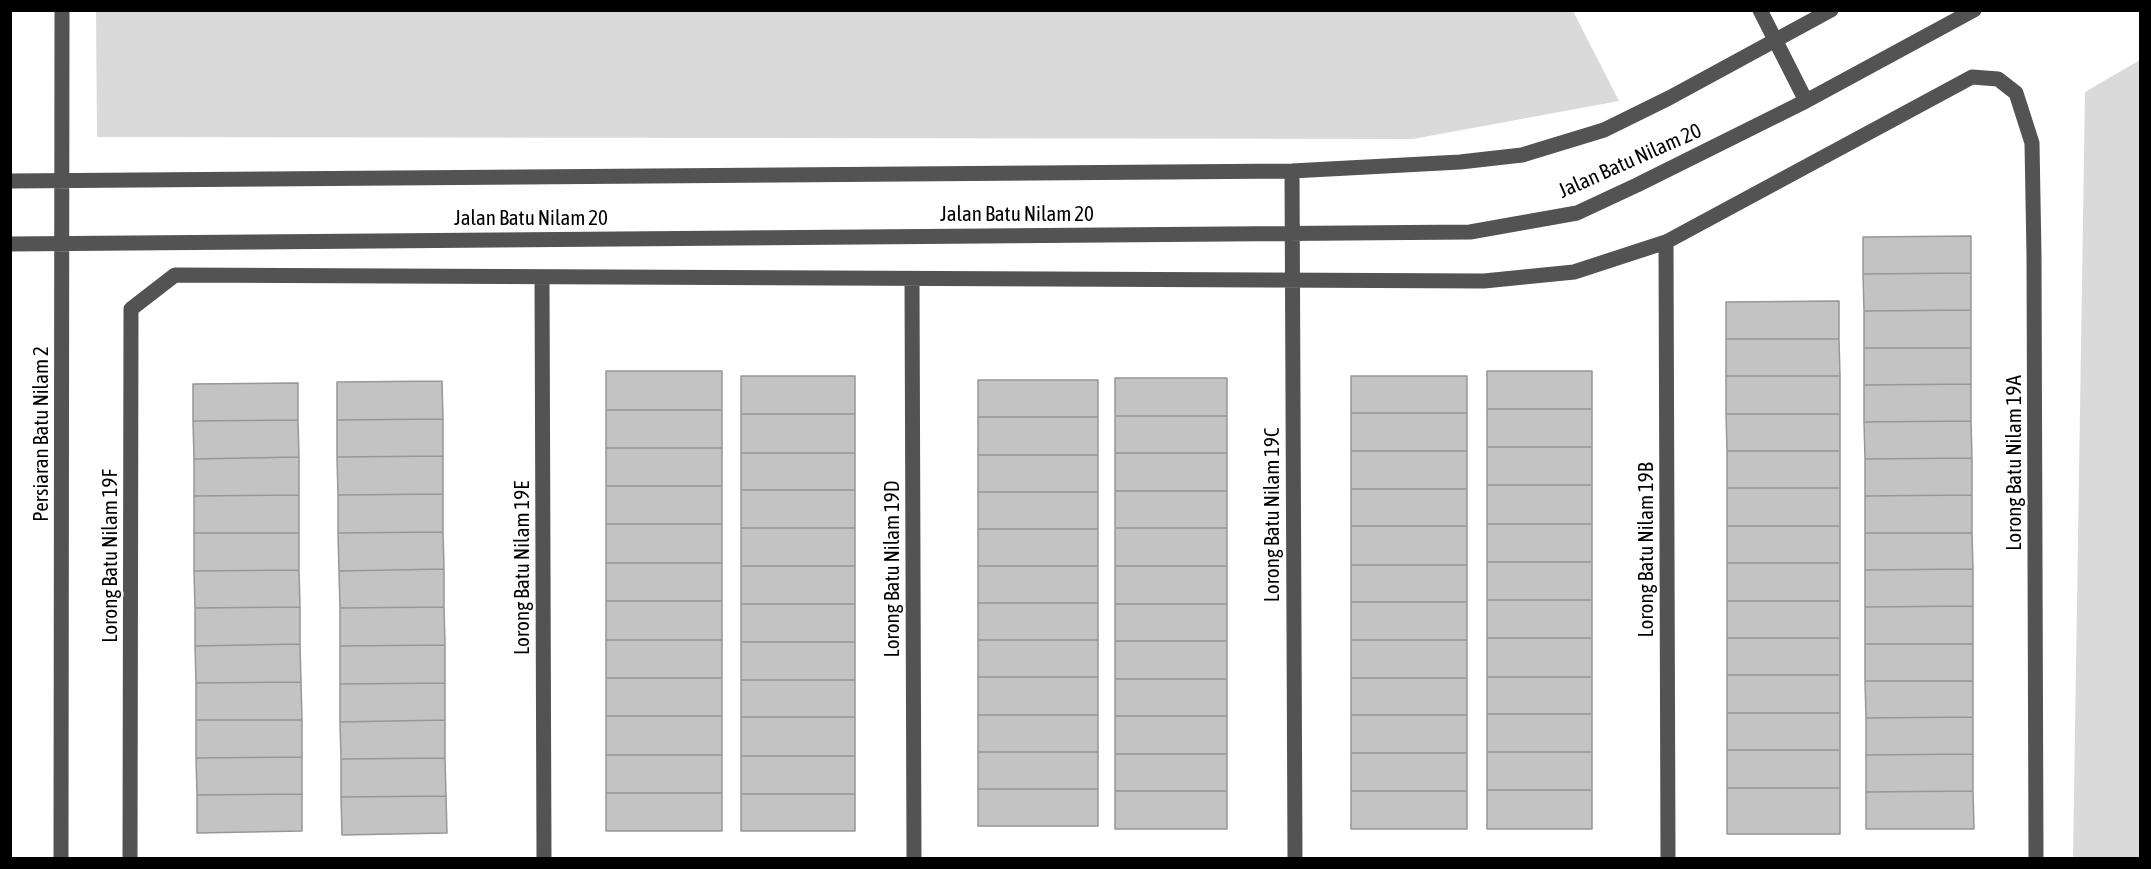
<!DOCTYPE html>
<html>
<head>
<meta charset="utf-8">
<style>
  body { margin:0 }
  #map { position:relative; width:2151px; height:869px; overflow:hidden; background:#fff; font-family:"Asap Condensed",sans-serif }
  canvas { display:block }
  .frame { position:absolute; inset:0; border:12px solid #000; pointer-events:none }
</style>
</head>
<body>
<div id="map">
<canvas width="2151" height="869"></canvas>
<div class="frame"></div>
</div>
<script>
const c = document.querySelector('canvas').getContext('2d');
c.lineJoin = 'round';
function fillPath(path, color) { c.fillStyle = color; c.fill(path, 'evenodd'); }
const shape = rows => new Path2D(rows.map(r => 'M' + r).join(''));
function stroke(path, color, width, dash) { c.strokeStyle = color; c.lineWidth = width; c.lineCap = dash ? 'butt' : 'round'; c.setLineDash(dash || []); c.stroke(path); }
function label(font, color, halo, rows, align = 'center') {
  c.font = font + ' "Asap Condensed",sans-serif'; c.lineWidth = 5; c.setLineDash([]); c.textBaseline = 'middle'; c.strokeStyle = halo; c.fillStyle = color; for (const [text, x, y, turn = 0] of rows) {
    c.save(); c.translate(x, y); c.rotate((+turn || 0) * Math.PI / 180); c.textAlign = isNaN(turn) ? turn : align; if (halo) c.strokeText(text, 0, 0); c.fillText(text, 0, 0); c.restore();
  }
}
const green = shape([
  [96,11,1573,11,1619,101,1413,139,97,137],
  [2140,60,2140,858,2073,858,2085,92]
]);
const building = shape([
  [1971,236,1971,273,1863,274,1863,237,1971,236],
  [1971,273,1971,310,1864,311,1863,274,1971,273],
  [1839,301,1839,339,1726,339,1726,302,1839,301],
  [1971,310,1971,348,1864,348,1864,311,1971,310],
  [1726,339,1839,339,1840,376,1726,376,1726,339],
  [1864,348,1971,348,1971,384,1864,385,1864,348],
  [606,371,722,371,722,410,606,410,606,371],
  [1487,371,1592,371,1592,409,1487,409,1487,371],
  [741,376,855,376,855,414,741,414,741,376],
  [1351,376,1467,376,1467,413,1351,413,1351,376],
  [1726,376,1840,376,1840,414,1726,414,1726,376],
  [1115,378,1227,378,1227,416,1115,416,1115,378],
  [978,380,1098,380,1098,417,978,417,978,380],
  [442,381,443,419,337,420,337,382,442,381],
  [298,383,298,420,193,421,193,384,298,383],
  [1971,384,1971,421,1864,422,1864,385,1971,384],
  [1487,409,1592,409,1592,447,1487,447,1487,409],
  [606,410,722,410,722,448,606,448,606,410],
  [1351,413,1467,413,1467,451,1351,451,1351,413],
  [741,414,855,414,855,453,741,453,741,414],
  [1726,414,1840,414,1840,451,1727,451,1726,414],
  [1115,416,1227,416,1227,453,1115,453,1115,416],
  [978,417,1098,417,1098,455,978,455,978,417],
  [443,419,443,456,337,457,337,420,443,419],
  [298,420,299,457,194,459,193,421,298,420],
  [1971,421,1972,458,1865,459,1864,422,1971,421],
  [1487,447,1592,447,1592,485,1487,485,1487,447],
  [606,448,722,448,722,486,606,486,606,448],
  [1351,451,1467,451,1467,489,1351,489,1351,451],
  [1727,451,1840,451,1840,488,1727,488,1727,451],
  [741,453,855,453,855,490,741,490,741,453],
  [1115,453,1227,453,1227,491,1115,491,1115,453],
  [978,455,1098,455,1098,492,978,492,978,455],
  [443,456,443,494,338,495,337,457,443,456],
  [299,457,299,495,194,496,194,459,299,457],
  [1972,458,1972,495,1865,496,1865,459,1972,458],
  [1487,485,1592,485,1592,524,1487,524,1487,485],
  [606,486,722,486,722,524,606,524,606,486],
  [1727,488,1840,488,1840,526,1727,526,1727,488],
  [1351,489,1467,489,1467,526,1351,526,1351,489],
  [741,490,855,490,855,528,741,528,741,490],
  [1115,491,1227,491,1227,528,1115,528,1115,491],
  [978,492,1098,492,1098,529,978,529,978,492],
  [443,494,443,532,338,533,338,495,443,494],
  [299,495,299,533,194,533,194,496,299,495],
  [1972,495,1972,533,1865,533,1865,496,1972,495],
  [606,524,722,524,722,563,606,563,606,524],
  [1487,524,1592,524,1592,562,1487,562,1487,524],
  [1351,526,1467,526,1467,565,1351,565,1351,526],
  [1727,526,1840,526,1840,563,1727,563,1727,526],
  [741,528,855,528,855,566,741,566,741,528],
  [1115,528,1227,528,1227,566,1115,566,1115,528],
  [978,529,1098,529,1098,566,978,566,978,529],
  [443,532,444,569,339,571,338,533,443,532],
  [194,533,299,533,299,570,194,571,194,533],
  [1865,533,1972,533,1973,569,1865,570,1865,533],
  [1487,562,1592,562,1592,600,1487,600,1487,562],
  [606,563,722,563,722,601,606,601,606,563],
  [1727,563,1840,563,1840,601,1727,601,1727,563],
  [1351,565,1467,565,1467,602,1351,602,1351,565],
  [741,566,855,566,855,604,741,604,741,566],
  [978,566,1098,566,1098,603,978,603,978,566],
  [1115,566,1227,566,1227,604,1115,604,1115,566],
  [444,569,444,607,340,608,339,571,444,569],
  [1973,569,1973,606,1865,607,1865,570,1973,569],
  [299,570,300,607,195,608,194,571,299,570],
  [1487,600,1592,600,1592,638,1487,638,1487,600],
  [606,601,722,601,722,640,606,640,606,601],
  [1727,601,1840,601,1840,638,1727,638,1727,601],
  [1351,602,1467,602,1467,640,1351,640,1351,602],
  [978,603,1098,603,1098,640,978,640,978,603],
  [741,604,855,604,855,642,741,642,741,604],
  [1115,604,1227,604,1227,641,1115,641,1115,604],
  [1973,606,1973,644,1865,644,1865,607,1973,606],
  [300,607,300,644,195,646,195,608,300,607],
  [444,607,445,645,340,646,340,608,444,607],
  [1487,638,1592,638,1592,677,1487,677,1487,638],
  [1727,638,1840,638,1840,675,1727,675,1727,638],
  [606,640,722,640,722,678,606,678,606,640],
  [978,640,1098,640,1098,677,978,677,978,640],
  [1351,640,1467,640,1467,678,1351,678,1351,640],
  [1115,641,1227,641,1227,679,1115,679,1115,641],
  [741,642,855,642,855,680,741,680,741,642],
  [300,644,301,682,196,683,195,646,300,644],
  [1865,644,1973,644,1973,681,1865,681,1865,644],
  [445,645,445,683,340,684,340,646,445,645],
  [1727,675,1840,675,1840,713,1727,713,1727,675],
  [978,677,1098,677,1098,715,978,715,978,677],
  [1487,677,1592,677,1592,714,1487,714,1487,677],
  [606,678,722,678,722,716,606,716,606,678],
  [1351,678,1467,678,1467,715,1351,715,1351,678],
  [1115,679,1227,679,1227,716,1115,716,1115,679],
  [741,680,855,680,855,717,741,717,741,680],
  [1865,681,1973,681,1973,717,1866,718,1865,681],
  [301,682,302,720,196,720,196,683,301,682],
  [445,683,445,720,340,722,340,684,445,683],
  [1727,713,1840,713,1840,750,1727,750,1727,713],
  [1487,714,1592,714,1592,752,1487,752,1487,714],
  [978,715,1098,715,1098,752,978,752,978,715],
  [1351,715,1467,715,1467,753,1351,753,1351,715],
  [606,716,722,716,722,755,606,755,606,716],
  [1115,716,1227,716,1227,754,1115,754,1115,716],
  [741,717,855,717,855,756,741,756,741,717],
  [1973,717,1973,754,1866,755,1866,718,1973,717],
  [196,720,302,720,302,757,196,758,196,720],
  [445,720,445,758,341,759,340,722,445,720],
  [1727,750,1840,750,1840,788,1727,788,1727,750],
  [978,752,1098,752,1098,789,978,789,978,752],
  [1487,752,1592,752,1592,790,1487,790,1487,752],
  [1351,753,1467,753,1467,791,1351,791,1351,753],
  [1115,754,1227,754,1227,791,1115,791,1115,754],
  [1973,754,1973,791,1866,792,1866,755,1973,754],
  [606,755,722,755,722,793,606,793,606,755],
  [741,756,855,756,855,794,741,794,741,756],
  [302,757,302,794,197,795,196,758,302,757],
  [445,758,446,796,341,797,341,759,445,758],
  [1727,788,1840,788,1840,834,1727,834,1727,788],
  [978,789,1098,789,1098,826,978,826,978,789],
  [1487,790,1592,790,1592,829,1487,829,1487,790],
  [1115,791,1227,791,1227,829,1115,829,1115,791],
  [1351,791,1467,791,1467,829,1351,829,1351,791],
  [1973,791,1974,829,1866,829,1866,792,1973,791],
  [606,793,722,793,722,831,606,831,606,793],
  [302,794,302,831,197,833,197,795,302,794],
  [741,794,855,794,855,831,741,831,741,794],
  [446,796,447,833,342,835,341,797,446,796]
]);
const minor = shape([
  [1760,10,1806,101],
  [1292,171,1295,858],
  [10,181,1292,171,1460,162,1522,155,1604,130,1669,98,1831,10],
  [1666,242,1668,858],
  [10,244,1470,232,1577,213,1637,185,1806,101,1974,10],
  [542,277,544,858],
  [912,279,914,858],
  [61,858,62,10],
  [130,858,131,309,175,275,1484,281,1574,272,1666,242,1972,77,1998,79,2016,93,2032,143,2034,256,2036,858]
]);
const streetNames = [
  ["Jalan Batu Nilam 20",1630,161,-24],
  ["Jalan Batu Nilam 20",1017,214],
  ["Jalan Batu Nilam 20",531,218],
  ["Persiaran Batu Nilam 2",41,434,-90],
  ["Lorong Batu Nilam 19A",2014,463,-90],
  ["Lorong Batu Nilam 19C",1272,515,-90],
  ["Lorong Batu Nilam 19B",1646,550,-90],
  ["Lorong Batu Nilam 19F",110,556,-90],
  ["Lorong Batu Nilam 19E",522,568,-90],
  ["Lorong Batu Nilam 19D",892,569,-90]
];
fillPath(green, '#dadada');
fillPath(building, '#c3c3c3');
stroke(building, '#979797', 1.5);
stroke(minor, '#535353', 15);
label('21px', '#000', '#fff', streetNames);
</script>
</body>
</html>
